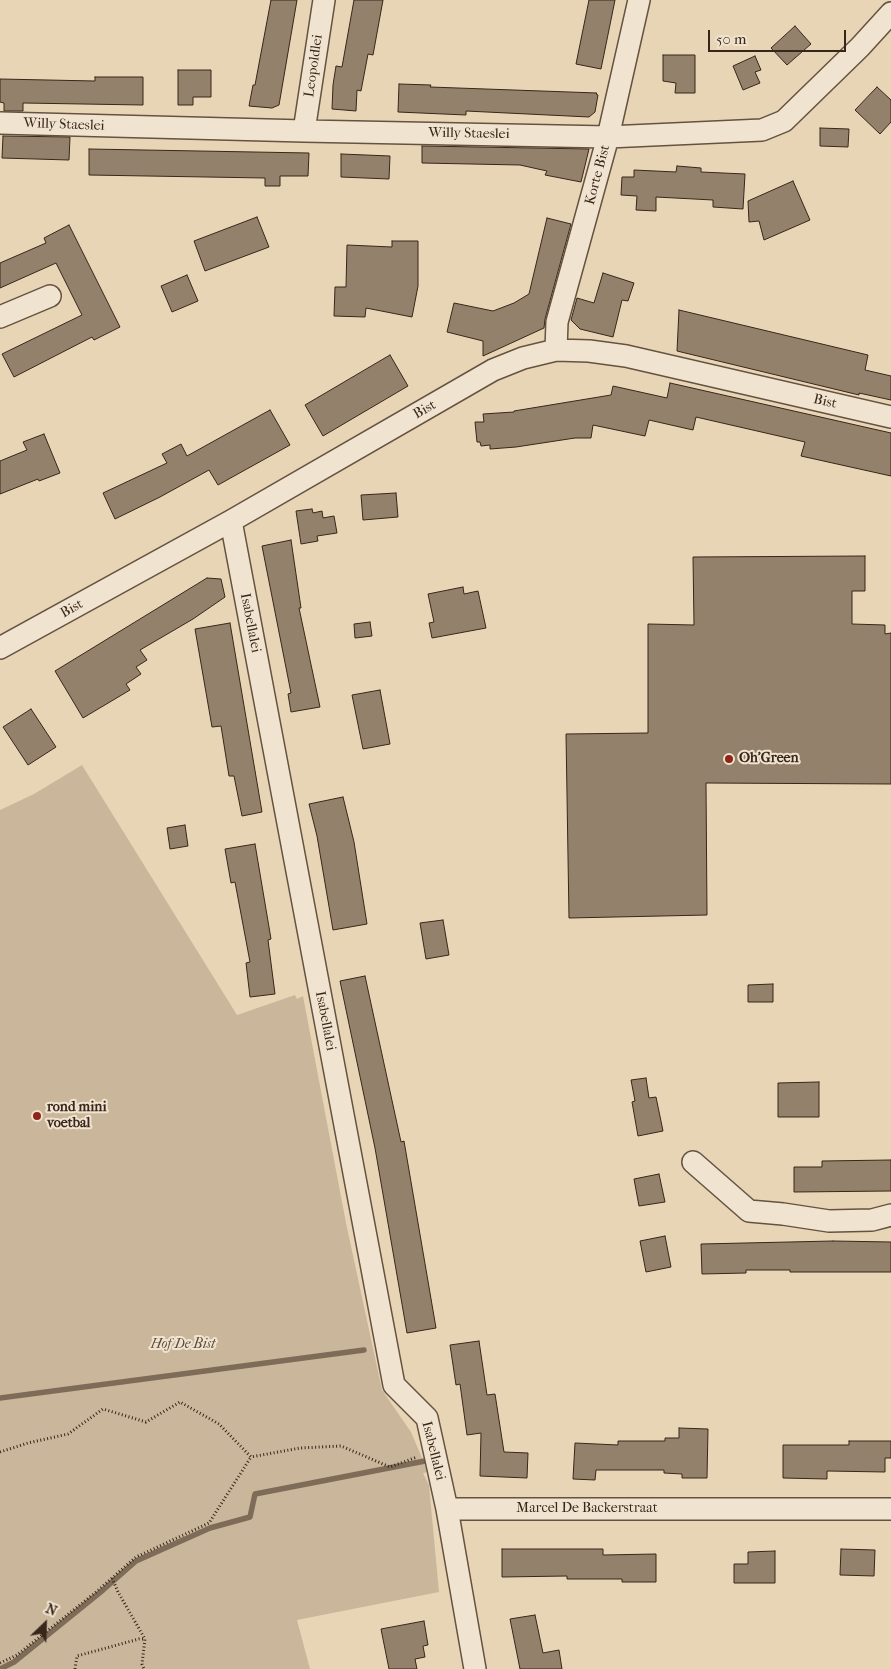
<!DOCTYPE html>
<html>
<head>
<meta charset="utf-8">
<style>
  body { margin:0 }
  #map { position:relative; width:891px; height:1669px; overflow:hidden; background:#e8d5b6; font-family:"IM FELL French Canon",serif }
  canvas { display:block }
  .north { position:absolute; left:20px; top:1599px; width:50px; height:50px; -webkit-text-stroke:4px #f0e4d0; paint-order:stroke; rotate:24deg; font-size:14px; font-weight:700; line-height:20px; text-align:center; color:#39261a }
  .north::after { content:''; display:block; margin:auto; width:18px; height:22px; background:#39261a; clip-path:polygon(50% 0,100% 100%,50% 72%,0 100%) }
  .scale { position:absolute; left:708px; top:30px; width:138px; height:22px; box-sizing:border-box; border:2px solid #39261a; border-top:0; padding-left:6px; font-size:15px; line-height:18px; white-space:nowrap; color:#39261a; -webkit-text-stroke:4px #f0e4d0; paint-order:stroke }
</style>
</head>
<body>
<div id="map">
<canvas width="891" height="1669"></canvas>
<div class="north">N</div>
<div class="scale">50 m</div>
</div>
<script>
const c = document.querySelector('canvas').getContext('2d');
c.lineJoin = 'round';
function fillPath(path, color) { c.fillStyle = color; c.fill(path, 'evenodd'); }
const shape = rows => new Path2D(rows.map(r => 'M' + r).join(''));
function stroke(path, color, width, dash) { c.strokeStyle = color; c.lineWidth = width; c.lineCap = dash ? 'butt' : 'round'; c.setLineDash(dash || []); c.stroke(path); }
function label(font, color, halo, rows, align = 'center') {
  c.font = font + ' "IM FELL French Canon",serif'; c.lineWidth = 4; c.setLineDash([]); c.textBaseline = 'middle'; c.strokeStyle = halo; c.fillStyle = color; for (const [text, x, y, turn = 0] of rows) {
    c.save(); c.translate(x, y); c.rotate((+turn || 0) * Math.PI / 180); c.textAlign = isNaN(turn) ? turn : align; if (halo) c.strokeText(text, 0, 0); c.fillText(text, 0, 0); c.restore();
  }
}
const green = shape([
  [82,765,237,1015,295,995,297,999,303,996,346,1223,382,1390,411,1432,428,1472,423,1473,429,1485,439,1592,297,1620,310,1669,0,1669,0,810,34,794]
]);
const stream = shape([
  [0,1398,364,1350],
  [0,1669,14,1662,103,1590,136,1561,210,1528,250,1517,255,1494,425,1461]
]);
const building = shape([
  [271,0,297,0,279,105,272,108,249,106,253,85,255,85,271,0],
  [354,0,383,0,373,55,368,54,361,91,357,90,356,111,332,109,333,85,336,66,342,67,354,0],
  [589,0,615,0,601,69,576,64,589,0],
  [795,26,811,44,787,65,771,48,795,26],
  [663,55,695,55,695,93,675,93,676,83,663,81,663,55],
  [755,56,761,70,755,72,760,83,743,90,733,66,755,56],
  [178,70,211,70,211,97,193,97,193,105,178,105,178,70],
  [95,77,143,77,143,105,23,103,23,111,4,111,4,103,0,102,0,79,95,81,95,77],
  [399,84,431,85,430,87,597,93,596,94,598,95,595,112,589,117,466,111,466,115,398,112,399,84],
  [877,87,891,100,891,122,880,134,855,110,877,87],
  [820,128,849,129,848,147,820,146,820,128],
  [3,136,70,137,69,160,2,158,3,136],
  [422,146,589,149,581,182,545,175,547,171,520,165,422,163,422,146],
  [89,149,309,153,308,176,280,176,280,186,265,186,265,178,89,175,89,149],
  [341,154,390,156,389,179,341,177,341,154],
  [677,166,701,168,701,172,745,174,743,209,713,207,713,200,656,197,656,211,636,210,637,196,621,195,622,177,634,177,634,170,676,172,677,166],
  [793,181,810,220,764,240,759,221,749,222,748,201,793,181],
  [257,217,269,247,205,271,194,241,257,217],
  [547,218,571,224,545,319,544,328,483,356,483,341,447,332,454,303,493,311,514,303,529,294,547,218],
  [69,225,120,327,94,340,92,337,14,377,2,354,82,315,56,263,0,288,0,263,46,243,44,238,69,225],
  [392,241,418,241,418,286,412,317,366,308,365,317,334,316,335,287,346,287,347,245,392,247,392,241],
  [603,273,634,283,628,301,622,300,613,337,580,329,571,320,577,298,594,303,603,273],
  [187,275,198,301,172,312,161,286,187,275],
  [679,310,868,355,865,370,891,376,891,400,859,393,859,395,677,351,679,310],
  [390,355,408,386,323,436,305,405,390,355],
  [670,383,891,433,891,476,801,456,805,442,696,417,693,430,649,420,645,436,593,425,591,438,575,438,516,447,490,449,490,445,481,446,480,442,477,442,475,422,484,422,483,414,514,412,514,411,611,395,613,386,667,398,670,383],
  [270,410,290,445,218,485,209,470,160,497,115,519,103,493,167,463,162,454,181,444,187,456,270,410],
  [44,434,60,473,39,481,38,479,0,494,0,461,27,450,23,442,44,434],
  [396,493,398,517,363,520,361,495,396,493],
  [312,509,313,513,322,511,323,518,334,516,337,533,317,536,318,541,301,544,296,511,312,509],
  [291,540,301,608,299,608,320,707,291,712,288,694,291,693,262,546,291,540],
  [865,556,865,591,852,591,852,624,885,625,885,634,891,633,891,784,706,783,707,915,569,918,566,734,648,733,648,624,694,625,693,557,865,556],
  [207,578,221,579,225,597,193,619,140,650,147,660,136,667,141,674,126,684,130,690,83,718,55,671,207,578],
  [463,587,464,594,478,591,486,628,432,638,429,623,434,622,428,594,463,587],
  [370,622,372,636,355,638,354,624,370,622],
  [230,623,262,812,242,816,234,776,229,776,221,726,212,727,195,629,230,623],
  [380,690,390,744,363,749,352,695,380,690],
  [31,709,56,747,28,765,3,727,31,709],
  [343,797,354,842,367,924,333,930,317,836,309,804,343,797],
  [185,825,188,846,170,849,167,828,185,825],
  [255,844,271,939,268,940,275,994,250,997,246,963,250,962,235,882,231,883,225,849,255,844],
  [443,920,449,955,426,959,420,923,443,920],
  [365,976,401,1142,404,1141,436,1328,407,1333,375,1148,340,981,365,976],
  [773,984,773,1002,748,1002,748,985,773,984],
  [646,1078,649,1098,656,1097,663,1131,638,1136,632,1102,635,1101,631,1080,646,1078],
  [819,1082,819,1117,778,1117,778,1083,819,1082],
  [891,1160,891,1191,794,1192,794,1167,822,1167,822,1161,891,1160],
  [659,1174,665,1202,639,1206,634,1179,659,1174],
  [665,1236,671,1267,646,1272,640,1241,665,1236],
  [833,1241,891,1242,891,1272,790,1272,790,1270,746,1270,746,1273,702,1274,701,1244,833,1241],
  [479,1341,487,1395,495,1394,504,1452,528,1453,527,1478,480,1476,481,1433,467,1435,460,1384,456,1385,450,1345,479,1341],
  [679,1428,708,1429,707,1478,682,1478,682,1474,664,1473,664,1470,596,1470,595,1480,573,1479,575,1443,618,1445,618,1441,665,1441,665,1438,679,1438,679,1428],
  [849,1441,891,1441,891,1458,885,1458,885,1472,827,1471,827,1479,783,1478,783,1445,849,1445,849,1441],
  [502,1549,603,1549,603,1555,656,1554,656,1582,622,1582,622,1579,567,1579,567,1576,502,1577,502,1549],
  [841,1549,875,1550,874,1576,840,1575,841,1549],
  [775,1551,775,1583,734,1583,734,1564,748,1564,748,1552,775,1551],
  [535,1615,543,1653,559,1650,562,1669,520,1669,510,1619,535,1615],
  [424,1621,428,1645,423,1646,425,1657,415,1659,417,1669,389,1669,381,1629,424,1621]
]);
const path = shape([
  [0,1452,28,1443,68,1434,103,1409,146,1422,180,1402,219,1424,251,1457,300,1448,341,1446,390,1467,417,1457],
  [112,1578,118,1592,145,1639,142,1664,144,1669],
  [0,1663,17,1655,96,1592,136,1557,209,1523,251,1457],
  [75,1669,77,1656,139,1639,145,1639]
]);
const minor = shape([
  [0,123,304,131,608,137,762,130,784,121,860,47,891,13],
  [304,131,324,0],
  [0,317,50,296],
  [556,350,557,322,608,137,639,0],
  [231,521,394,1385,427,1418,447,1509,475,1669],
  [0,648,231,521,493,370,523,358,556,350,589,351,626,356,891,417],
  [693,1162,749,1211,783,1214,829,1221,872,1220,891,1215],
  [447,1509,891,1509]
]);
const markers = [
  [729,759,5,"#8f2418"],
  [37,1116,5,"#8f2418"]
];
const streetNames = [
  ["Leopoldlei",314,66,-82],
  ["Willy Staeslei",64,125,2],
  ["Willy Staeslei",469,134,1],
  ["Korte Bist",598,175,-75],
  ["Bist",825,402,13],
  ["Bist",425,410,-30],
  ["Bist",72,609,-29],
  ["Isabellalei",250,623,79],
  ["Isabellalei",325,1021,79],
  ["Isabellalei",433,1451,76],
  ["Marcel De Backerstraat",587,1509]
];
const poiNames = [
  ["Oh'Green",739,759],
  ["rond mini",47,1108],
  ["voetbal",47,1124]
];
const parkNames = [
  ["Hof De Bist",183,1345]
];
fillPath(green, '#cab79b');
stroke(stream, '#7e6c58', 5.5);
fillPath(building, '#94816b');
stroke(building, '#39261a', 1);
stroke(minor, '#655241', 24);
stroke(path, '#39261a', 3, [1, 2.5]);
stroke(minor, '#f0e4d0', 21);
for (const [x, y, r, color] of markers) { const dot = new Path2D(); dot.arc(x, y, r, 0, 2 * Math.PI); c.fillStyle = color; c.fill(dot); stroke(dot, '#f0e4d0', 2); }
label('14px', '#39261a', '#f0e4d0', streetNames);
label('bold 14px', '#39261a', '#f0e4d0', poiNames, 'left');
label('italic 14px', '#5d4a3a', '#f0e4d0', parkNames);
</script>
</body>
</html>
